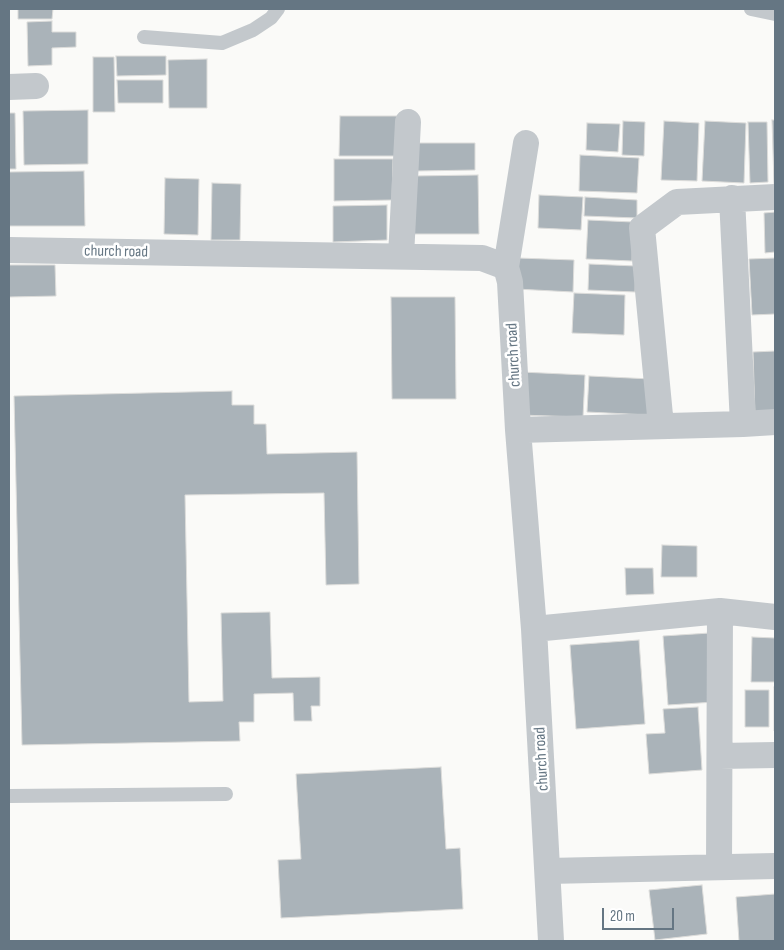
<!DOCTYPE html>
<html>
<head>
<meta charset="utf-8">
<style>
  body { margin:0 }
  #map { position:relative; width:784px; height:950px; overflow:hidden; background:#fafaf8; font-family:"Sofia Sans Condensed",sans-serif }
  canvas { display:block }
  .frame { position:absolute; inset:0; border:10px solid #657683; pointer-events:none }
  .scale { position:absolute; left:602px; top:908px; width:72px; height:22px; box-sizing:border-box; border:2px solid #657683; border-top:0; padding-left:6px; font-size:15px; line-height:18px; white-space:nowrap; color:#657683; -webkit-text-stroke:4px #fff; paint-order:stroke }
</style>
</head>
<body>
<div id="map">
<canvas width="784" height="950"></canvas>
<div class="frame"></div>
<div class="scale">20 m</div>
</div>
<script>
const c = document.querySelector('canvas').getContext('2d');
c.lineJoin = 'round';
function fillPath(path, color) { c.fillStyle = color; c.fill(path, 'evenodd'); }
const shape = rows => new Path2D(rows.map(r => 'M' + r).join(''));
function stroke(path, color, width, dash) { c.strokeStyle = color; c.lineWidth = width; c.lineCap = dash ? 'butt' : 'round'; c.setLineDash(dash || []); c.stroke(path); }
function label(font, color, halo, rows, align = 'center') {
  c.font = font + ' "Sofia Sans Condensed",sans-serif'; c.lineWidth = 5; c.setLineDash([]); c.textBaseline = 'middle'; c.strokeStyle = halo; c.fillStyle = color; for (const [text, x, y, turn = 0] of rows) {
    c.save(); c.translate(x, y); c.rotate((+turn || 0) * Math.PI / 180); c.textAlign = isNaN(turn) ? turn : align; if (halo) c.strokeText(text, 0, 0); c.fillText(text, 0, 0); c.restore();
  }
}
const building = shape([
  [18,9,53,9,52,19,18,19,18,9],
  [52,21,52,32,76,32,76,47,52,48,52,65,28,66,27,22,52,21],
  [116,56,166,56,166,75,117,76,116,56],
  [93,57,114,57,115,112,93,112,93,57],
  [207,59,207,108,169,108,168,60,207,59],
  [117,80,163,80,163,103,118,103,117,80],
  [88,110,88,164,24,165,23,111,88,110],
  [9,113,15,113,16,169,9,169,9,113],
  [340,116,397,116,397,156,339,156,340,116],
  [772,120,775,120,775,184,774,184,772,120],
  [623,121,645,122,644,156,622,155,623,121],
  [664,121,699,123,697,181,661,180,664,121],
  [705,121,746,123,744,183,702,181,705,121],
  [748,122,767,122,768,182,750,183,748,122],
  [587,123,620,124,618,152,586,150,587,123],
  [417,143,475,143,475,170,417,171,417,143],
  [580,155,639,158,637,193,579,191,580,155],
  [334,159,393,159,392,200,334,201,334,159],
  [84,171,85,226,9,226,9,172,84,171],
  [478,175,479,234,412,234,412,176,478,175],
  [165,178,199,179,198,235,164,234,165,178],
  [212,183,241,184,240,240,211,240,212,183],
  [539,195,583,197,581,230,538,228,539,195],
  [585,197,637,200,637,218,584,216,585,197],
  [387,205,387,240,333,242,333,206,387,205],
  [775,212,775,252,765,253,764,213,775,212],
  [588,220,633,222,632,261,586,259,588,220],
  [518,258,574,260,573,292,516,289,518,258],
  [775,258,775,314,752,315,749,259,775,258],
  [589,264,636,266,635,292,588,290,589,264],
  [9,265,55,265,56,296,9,297,9,265],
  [574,293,625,295,624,335,572,333,574,293],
  [391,297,455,297,456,399,392,399,391,297],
  [775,351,775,415,755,415,753,352,775,351],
  [521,372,585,375,583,417,519,415,521,372],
  [589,376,651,379,649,415,587,412,589,376],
  [232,391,232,405,254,405,254,424,266,424,267,454,357,452,359,584,326,585,324,493,185,495,189,702,223,701,221,613,270,612,272,678,320,677,320,706,311,706,312,721,294,721,293,693,254,694,254,722,239,722,240,741,22,745,14,396,232,391],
  [662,545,697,546,697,577,661,577,662,545],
  [625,568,653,568,654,594,626,595,625,568],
  [710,633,715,702,668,705,663,636,710,633],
  [752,637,775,638,775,682,751,682,752,637],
  [639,640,645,724,576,729,570,645,639,640],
  [774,687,775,687,775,731,774,731,774,687],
  [745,690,769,690,769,727,745,727,745,690],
  [698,707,702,770,649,774,646,734,665,733,663,709,698,707],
  [441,767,446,849,460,848,463,909,281,918,278,860,301,859,296,774,441,767],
  [702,885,707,934,655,940,649,890,702,885],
  [775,894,775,941,739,941,736,897,775,894]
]);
const lane = shape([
  [751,9,775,14],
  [144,37,222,43,253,30,271,18,278,9],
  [9,796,226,794]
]);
const street = shape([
  [9,87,36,86],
  [732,198,743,424],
  [9,250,482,258,506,267,510,282,518,430,534,629,551,941],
  [401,256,408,122],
  [506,267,526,143],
  [661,426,642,228,677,202,775,197],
  [518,430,743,424,775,422],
  [534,629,720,611,775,617],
  [720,756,775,755],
  [719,867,720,611],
  [548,871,775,866]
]);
const streetNames = [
  ["church road",116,252,1],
  ["church road",514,355,-93],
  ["church road",542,759,-93]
];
fillPath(building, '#aab3b9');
stroke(building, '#dcdcda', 1);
stroke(lane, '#c3c8cc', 14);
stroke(street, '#c3c8cc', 26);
label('16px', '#657683', '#fff', streetNames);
</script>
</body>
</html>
